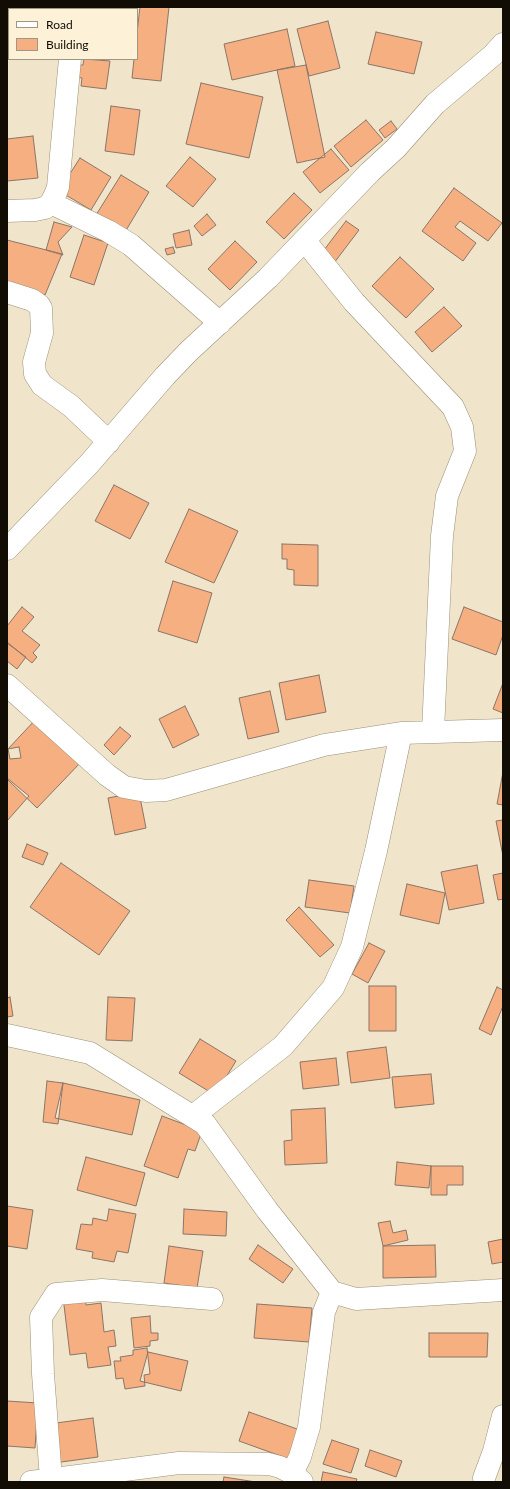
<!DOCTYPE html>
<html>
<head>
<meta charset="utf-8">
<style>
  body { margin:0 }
  #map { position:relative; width:510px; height:1489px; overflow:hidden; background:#f0e4cb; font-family:Lato,sans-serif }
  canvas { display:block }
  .frame { position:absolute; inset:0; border:8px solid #110d05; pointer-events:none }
  .legend { position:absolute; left:8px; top:8px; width:130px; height:52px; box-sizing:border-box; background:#fdf1d8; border:1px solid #9f9684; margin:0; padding:5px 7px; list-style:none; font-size:12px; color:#110d05 }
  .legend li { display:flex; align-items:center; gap:8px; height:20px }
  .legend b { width:20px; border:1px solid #9f9684 }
</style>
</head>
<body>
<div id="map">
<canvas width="510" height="1489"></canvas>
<div class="frame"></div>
<ul class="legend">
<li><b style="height:5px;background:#fff"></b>Road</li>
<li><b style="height:11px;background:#f5af80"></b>Building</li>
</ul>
</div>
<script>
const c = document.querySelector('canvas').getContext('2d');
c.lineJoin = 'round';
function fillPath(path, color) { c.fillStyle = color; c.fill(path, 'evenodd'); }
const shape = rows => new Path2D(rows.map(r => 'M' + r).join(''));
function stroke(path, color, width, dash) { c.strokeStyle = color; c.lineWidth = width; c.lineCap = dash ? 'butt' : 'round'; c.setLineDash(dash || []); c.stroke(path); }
const building = shape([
  [140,7,169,7,161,81,132,78,134,59,137,59,137,33,140,7],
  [328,21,340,68,309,76,297,29,328,21],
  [287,29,295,66,232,80,224,44,287,29],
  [376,32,422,42,414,74,368,64,376,32],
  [84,59,110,61,106,89,81,86,82,78,76,77,77,65,83,65,84,59],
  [306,65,325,157,297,163,277,70,306,65],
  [201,83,263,97,249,158,186,144,201,83],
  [111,106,140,110,134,155,105,151,111,106],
  [366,120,383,140,351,167,334,146,366,120],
  [391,121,397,129,385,138,379,130,391,121],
  [33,136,38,178,7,181,7,139,33,136],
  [331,149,349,170,320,193,303,172,331,149],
  [190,157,216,179,193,207,166,186,190,157],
  [80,158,111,177,91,210,59,191,80,158],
  [121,175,149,192,125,232,96,215,121,175],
  [454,188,502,223,488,241,460,221,455,227,476,243,463,261,422,231,454,188],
  [294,193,312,210,284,239,266,222,294,193],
  [207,214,216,225,202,236,194,226,207,214],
  [346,221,359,230,334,263,321,254,346,221],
  [54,222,72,227,58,242,63,255,46,250,54,222],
  [189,230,192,245,176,248,173,234,189,230],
  [84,235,108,243,94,285,70,277,84,235],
  [7,240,62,254,45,295,7,285,7,240],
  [235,241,257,262,230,290,208,269,235,241],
  [173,247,175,253,167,255,165,249,173,247],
  [400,257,434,289,406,318,372,286,400,257],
  [444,307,462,326,432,352,415,332,444,307],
  [114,485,149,503,130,539,95,521,114,485],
  [189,509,238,531,214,583,165,562,189,509],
  [282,544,318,545,318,586,294,585,294,570,287,569,287,559,282,559,282,544],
  [173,581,212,593,197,643,158,631,173,581],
  [22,607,34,617,22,631,40,645,33,653,37,657,32,663,7,642,7,626,22,607],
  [464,607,503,622,503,635,496,655,452,639,464,607],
  [7,643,26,657,17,669,7,661,7,643],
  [319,675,326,712,286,720,279,683,319,675],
  [503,683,503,713,493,709,503,683],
  [270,691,279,732,248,739,239,698,270,691],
  [185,706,199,735,173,748,159,719,185,706],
  [37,718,82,761,37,808,7,779,7,750,37,718],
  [120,727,131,736,114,755,104,745,120,727],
  [19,747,21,758,10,759,8,749,19,747],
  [503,772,503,805,497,804,503,772],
  [7,778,29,796,7,821,7,778],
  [139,792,146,828,115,835,108,798,139,792],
  [503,820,503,856,496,821,503,820],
  [27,844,48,853,43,865,22,857,27,844],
  [61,863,130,911,99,955,30,907,61,863],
  [477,865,484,903,449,910,441,872,477,865],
  [503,873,503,899,498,900,493,875,503,873],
  [309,880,354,886,350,913,305,907,309,880],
  [407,884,445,893,439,924,400,915,407,884],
  [299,907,334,945,320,957,286,920,299,907],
  [369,943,385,951,368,983,352,974,369,943],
  [369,986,396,986,396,1031,369,1031,369,986],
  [497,987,503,990,503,1006,491,1035,479,1029,497,987],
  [10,997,13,1016,7,1017,7,998,10,997],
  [108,997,135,998,132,1041,106,1040,108,997],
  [200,1039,236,1061,215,1095,179,1073,200,1039],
  [386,1047,390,1078,351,1083,347,1052,386,1047],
  [336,1058,339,1085,303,1089,300,1062,336,1058],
  [431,1074,434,1104,395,1108,392,1077,431,1074],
  [47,1081,63,1083,58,1124,43,1122,47,1081],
  [63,1083,140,1100,132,1135,55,1118,63,1083],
  [325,1108,327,1163,285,1165,284,1141,292,1140,291,1110,325,1108],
  [162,1116,202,1131,195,1151,188,1149,178,1178,144,1166,162,1116],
  [86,1157,145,1173,136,1206,77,1190,86,1157],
  [397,1162,431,1166,429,1188,395,1185,397,1162],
  [431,1166,463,1166,463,1185,447,1185,447,1195,431,1195,431,1166],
  [7,1206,33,1210,27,1249,7,1246,7,1206],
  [109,1209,136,1214,128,1253,117,1251,114,1262,92,1258,93,1252,76,1249,81,1224,92,1225,93,1218,107,1221,109,1209],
  [184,1209,227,1212,226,1236,183,1234,184,1209],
  [390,1221,393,1233,406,1230,408,1240,383,1246,378,1223,390,1221],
  [503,1239,503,1262,492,1264,488,1242,503,1239],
  [258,1245,293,1269,283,1283,249,1259,258,1245],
  [435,1245,436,1277,383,1278,383,1246,435,1245],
  [169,1246,203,1251,197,1288,164,1283,169,1246],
  [85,1295,86,1305,101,1303,104,1332,114,1330,116,1346,108,1347,111,1365,88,1368,86,1353,70,1355,63,1297,85,1295],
  [257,1304,312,1308,309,1342,254,1338,257,1304],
  [150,1316,151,1333,158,1333,158,1340,150,1341,150,1346,134,1348,131,1318,150,1316],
  [429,1333,488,1333,487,1357,429,1357,429,1333],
  [147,1348,150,1374,144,1375,145,1386,125,1389,123,1378,116,1379,114,1361,121,1361,120,1357,133,1355,133,1350,147,1348],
  [148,1352,188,1361,181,1391,140,1381,148,1352],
  [7,1401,38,1403,35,1448,7,1446,7,1401],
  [249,1412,300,1430,289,1459,239,1441,249,1412],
  [93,1418,98,1457,54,1463,49,1424,93,1418],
  [332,1440,359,1449,351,1473,323,1464,332,1440],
  [370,1450,402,1461,396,1477,365,1466,370,1450],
  [323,1472,357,1479,356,1482,321,1482,323,1472],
  [224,1477,256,1482,223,1482,224,1477]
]);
const minor = shape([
  [74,9,74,7],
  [51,203,108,231,131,245,220,323],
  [7,211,35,210,45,208,51,203,55,195,58,187,70,59],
  [305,241,354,302,453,407,462,427,465,451,447,496,442,536,433,731],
  [7,292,32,300,39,305,41,308,42,333,34,362,35,374,42,385,71,406,109,442],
  [7,549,89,464,165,376,189,351,268,278,370,172,396,148,435,104,493,55,503,44],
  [7,685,107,775,124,787,146,791,166,790,324,745,401,733,503,730],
  [7,1035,90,1053,205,1124,267,1210,332,1292,356,1299,503,1290],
  [193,1116,283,1046,333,988,352,947,376,851,401,733],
  [292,1473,300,1457,309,1427,324,1312,332,1292],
  [484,1478,494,1451,503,1416],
  [51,1479,43,1374,41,1317,56,1294,102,1290,212,1299],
  [31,1482,179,1463,269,1464,280,1467,292,1473,302,1482]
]);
fillPath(building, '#f5af80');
stroke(building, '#8c7567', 1);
stroke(minor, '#9b9078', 23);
stroke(minor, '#fff', 22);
</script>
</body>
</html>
